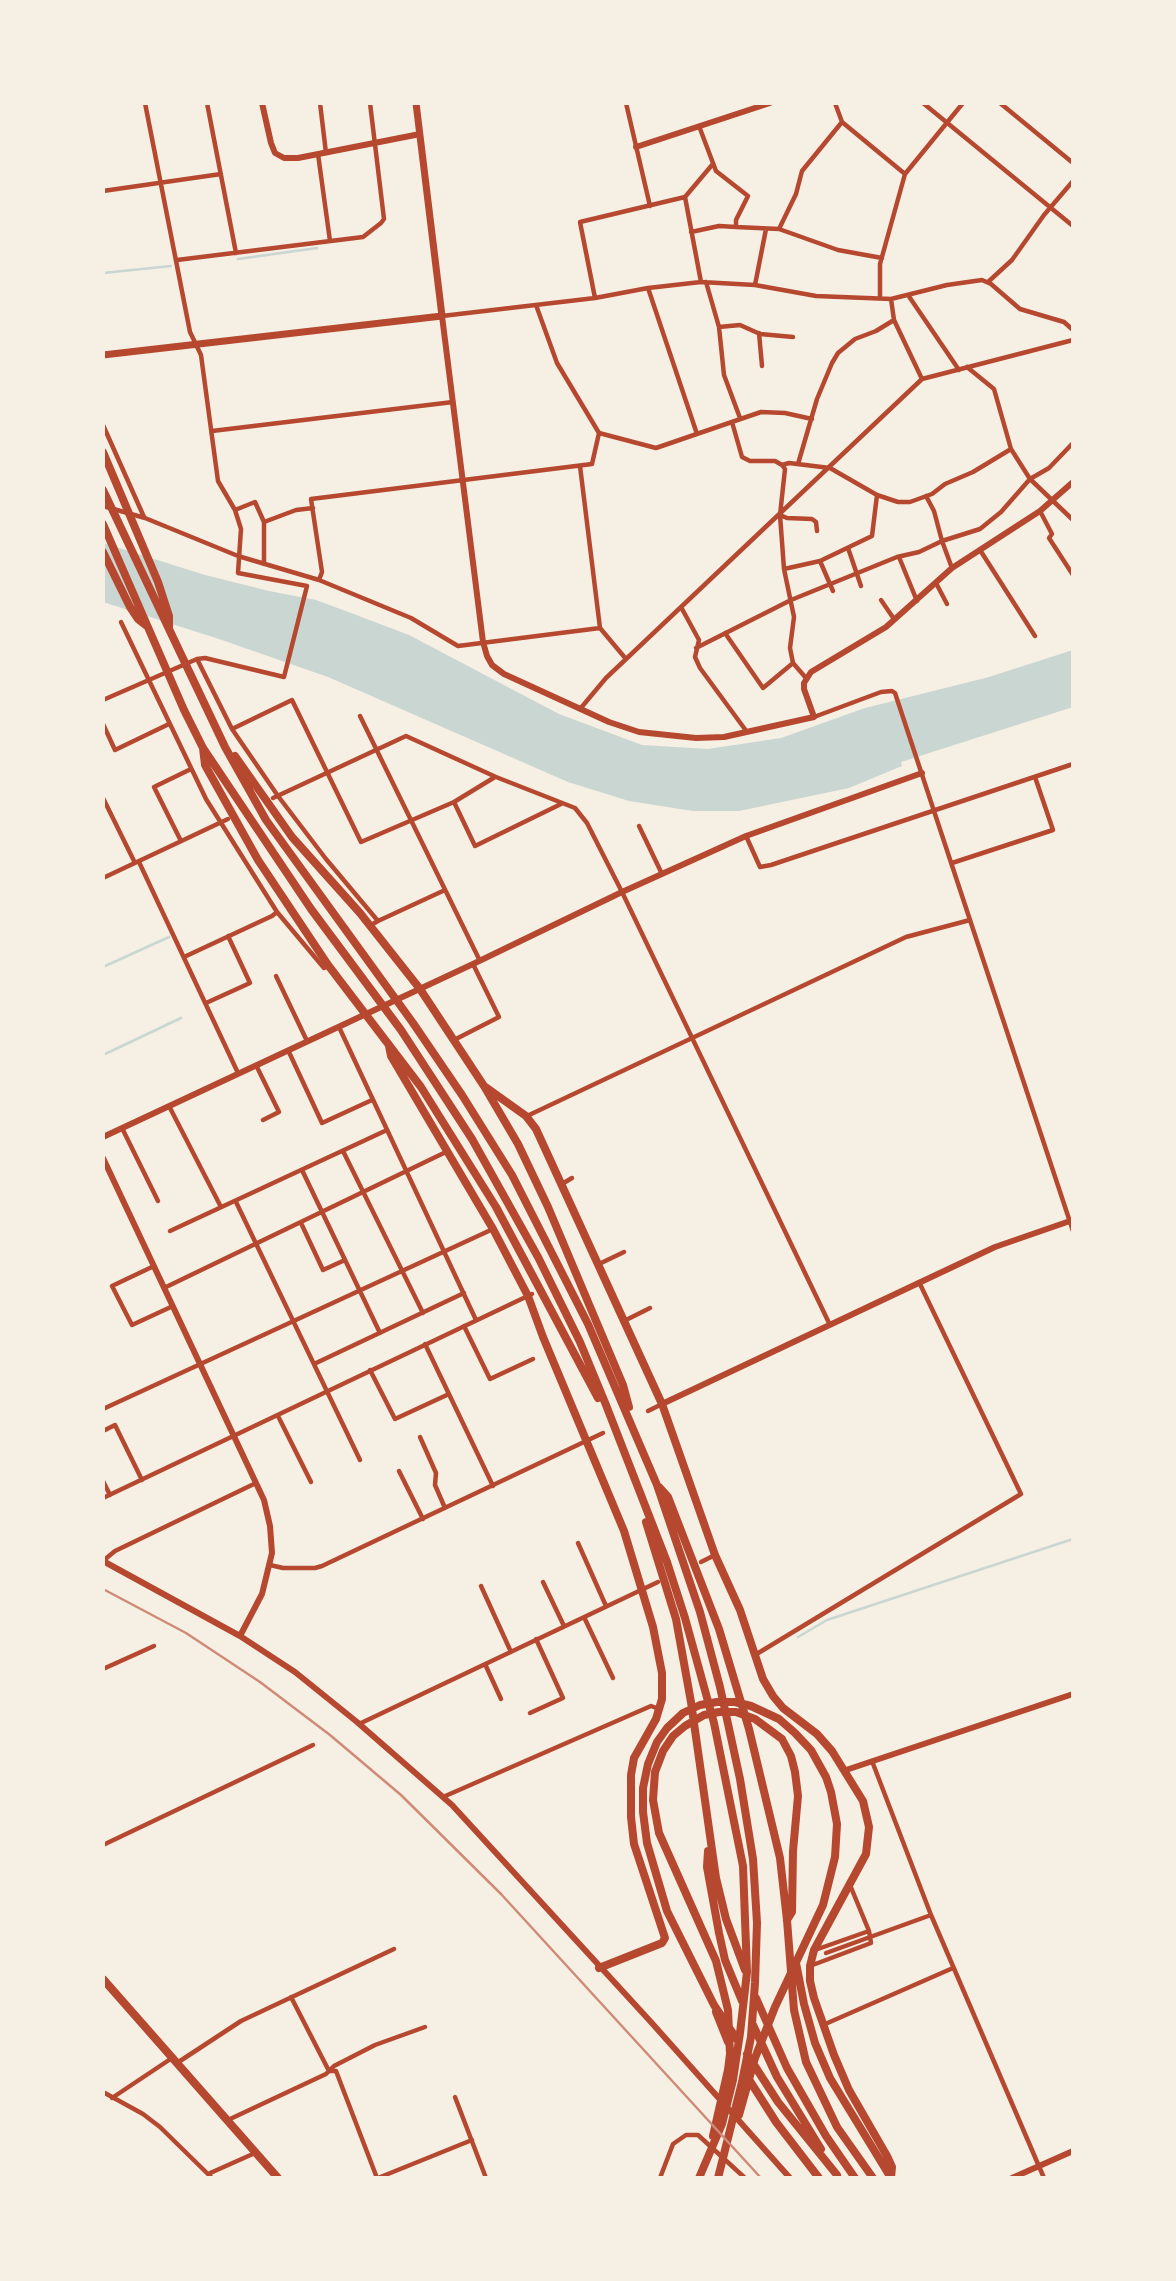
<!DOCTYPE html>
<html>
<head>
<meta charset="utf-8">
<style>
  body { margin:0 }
  #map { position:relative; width:1176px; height:2281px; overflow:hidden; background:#f6efe4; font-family:"Archivo Narrow",sans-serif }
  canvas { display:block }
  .frame { position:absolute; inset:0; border:105px solid #f6efe4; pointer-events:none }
</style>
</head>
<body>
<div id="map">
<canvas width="1176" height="2281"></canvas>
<div class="frame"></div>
</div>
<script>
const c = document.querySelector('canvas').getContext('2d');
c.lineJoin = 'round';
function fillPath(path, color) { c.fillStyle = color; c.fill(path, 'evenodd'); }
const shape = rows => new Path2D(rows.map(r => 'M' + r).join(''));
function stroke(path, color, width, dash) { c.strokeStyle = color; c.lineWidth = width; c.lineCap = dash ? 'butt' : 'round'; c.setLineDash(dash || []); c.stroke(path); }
const water = shape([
  [103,543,205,575,269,591,316,600,351,613,409,635,559,714,642,745,708,749,781,738,865,708,989,677,1073,650,1073,707,901,762,902,766,849,788,739,811,693,811,629,801,568,782,328,677,219,639,103,602]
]);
const stream = shape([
  [238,259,317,248],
  [103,273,171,266],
  [103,967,169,937],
  [103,1055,181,1018],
  [798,1637,827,1620,1073,1539]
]);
const minor = shape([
  [207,103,236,253],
  [320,103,326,153],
  [626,103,650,206],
  [835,103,842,122,905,174],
  [923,103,1073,226],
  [1000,103,1073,163],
  [699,126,716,171,748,196,736,220,736,227,779,229,838,250,882,258],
  [318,154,330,241],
  [103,191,221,174],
  [685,197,701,282],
  [779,229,796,194,802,171,842,122],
  [691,232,719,226,736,227],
  [177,260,363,237,381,223,384,219,370,103],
  [706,282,719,327,724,375,740,418],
  [988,282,1012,260,1044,215,1073,181],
  [755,285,766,229],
  [648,288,697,434],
  [908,295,959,370],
  [595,298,580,222,685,197,712,165],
  [880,298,880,264,905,174,963,103],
  [536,305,557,363,599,433,656,448,761,412,785,413,812,419],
  [442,316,595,298,648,288,701,282,755,285,816,296,891,299,947,285,982,280,991,284,1020,309,1064,322,1073,330],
  [894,320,922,379],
  [719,327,740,325,760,334,793,337],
  [759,333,762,366],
  [967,367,994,389,1011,449,1030,479,1073,520],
  [732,422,742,457,750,461,775,461,782,465,785,469,780,515,784,569,794,617,790,648,793,663,806,678],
  [103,425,144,517],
  [212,431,453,402],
  [798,464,817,399,832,363,838,353,855,339,876,331,894,320,891,299],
  [782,465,789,463,830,468,877,495,898,502,910,502,932,494,945,484,973,472,1011,449],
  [580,466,600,628],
  [926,496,934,511,942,541,952,568],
  [103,506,145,518,238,556,319,580,411,618,458,646,600,628,626,659],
  [235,510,255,502,264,522,296,510,313,508],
  [1040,511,1052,534,1049,538,1073,575],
  [780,515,787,518,812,519,816,522,817,531],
  [848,548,861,586],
  [980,550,1035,636],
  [899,557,917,601],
  [820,561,833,591],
  [264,564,264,522],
  [784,569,820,561,872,536,877,495],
  [319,580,322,572,311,499,592,464,599,433],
  [936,583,947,604],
  [881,600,894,619],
  [681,607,699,640,695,657,700,668,747,732],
  [121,622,206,799,277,912,324,968,329,966],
  [725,633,763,688,793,663],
  [696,648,791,600,897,557,919,552,942,541,980,529,1001,512,1030,479,1049,468,1073,443],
  [197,659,232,729,278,796,326,859,378,921,371,925],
  [103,700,197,659,205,658,284,677,307,586,238,573,241,529,235,510,218,481,201,355,190,332,145,103],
  [580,709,606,678,922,379,1073,340],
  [360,716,480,961],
  [103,724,115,750,169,724],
  [232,729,292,700,361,842,454,802,495,777],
  [103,798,135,863],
  [273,798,406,736,496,777,575,808,587,823,622,892,830,1325],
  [454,802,475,846,561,804],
  [639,826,662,874],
  [746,836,760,867,771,865,1073,764],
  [181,841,154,787,191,769],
  [139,862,238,1073],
  [952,863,1053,830,1035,777],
  [103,878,228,819],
  [970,920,1073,1231],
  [378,921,445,890],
  [184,957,272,916,277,912],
  [276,976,307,1041],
  [206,1003,250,983,228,936],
  [339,1027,476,1320],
  [454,1040,499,1017,473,964],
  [288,1050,322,1123,372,1100],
  [256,1065,279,1112,263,1120],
  [169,1106,221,1207],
  [527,1116,906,937,970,920,895,693,892,691,881,692,814,717],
  [122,1128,158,1201],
  [343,1151,423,1313],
  [302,1170,380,1333],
  [562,1184,572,1178],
  [236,1202,360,1460],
  [301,1223,323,1270,345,1260],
  [170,1231,387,1130],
  [599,1264,624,1252],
  [154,1266,112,1286,132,1325,173,1306],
  [164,1288,448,1151],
  [624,1321,650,1308],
  [464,1326,490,1379,533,1359],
  [425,1344,493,1486],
  [314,1364,464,1293],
  [370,1370,395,1419,449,1394],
  [103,1409,493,1229],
  [648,1411,662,1404],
  [278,1416,311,1482],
  [103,1431,115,1425,142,1480],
  [420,1437,436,1473,435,1485,445,1508],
  [399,1471,423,1519],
  [103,1481,110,1495],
  [103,1498,532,1294],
  [578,1543,606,1606],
  [103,1561,115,1551,256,1483],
  [701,1562,715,1555],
  [270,1565,283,1568,315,1568,322,1566,603,1433],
  [543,1582,564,1626],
  [481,1586,511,1652],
  [584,1617,613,1678],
  [755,1655,1021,1494,919,1282],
  [485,1664,501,1699],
  [103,1669,154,1646],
  [530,1713,563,1698,536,1639],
  [359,1724,658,1582],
  [872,1761,931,1915,1044,2178],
  [443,1797,651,1706,659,1709],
  [103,1845,313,1745],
  [815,1950,869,1931,850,1885],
  [826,1953,931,1915],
  [810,1966,871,1943,869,1931],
  [291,1997,329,2071,336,2071,377,2178],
  [823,2025,953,1968],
  [177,2063,241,2021,394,1949],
  [103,2092,143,2114,160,2127,212,2178],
  [455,2097,486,2178],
  [112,2098,172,2058],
  [228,2120,326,2074,334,2066,375,2045,425,2027],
  [208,2174,255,2153],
  [378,2178,472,2140],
  [660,2178,673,2144,686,2135,698,2135,745,2178]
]);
const tertiary = shape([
  [262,103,271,143,275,153,284,158,298,158,420,134],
  [636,147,770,103],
  [442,316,483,642,487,656,492,665,504,674,609,722,639,732,696,738,724,737,814,717,804,689,804,683,811,672,886,627,952,568,1040,511,1073,482],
  [103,1137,473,964,622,892,746,836,922,773],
  [103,1158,264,1500,270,1526,272,1553,262,1594,240,1636],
  [662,1404,995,1247,1070,1221],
  [103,1561,240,1636,295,1672,357,1722,452,1805,650,2021,790,2178],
  [846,1770,1073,1694],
  [1012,2178,1073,2151]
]);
const secondary = shape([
  [103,355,442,316,416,103]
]);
const primary = shape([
  [103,1979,278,2178]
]);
const trunk = shape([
  [103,452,158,582,169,616,169,627],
  [103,490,225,747,266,820,413,1023,462,1095,512,1175,588,1324,657,1485,700,1612,720,1687,740,1779,753,1859,757,1923,755,1983,751,2037,742,2082,718,2178],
  [103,524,184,710,203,748,311,909,401,1030,472,1139,538,1257,580,1342,606,1405,667,1562,685,1618,714,1723,743,1866,747,1972,740,2033,733,2080,722,2124,699,2178],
  [103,552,130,607,138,619,147,626],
  [203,748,205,765,258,860,328,965,421,1087,496,1207,598,1398],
  [235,756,292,837,360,913,420,989,484,1086,518,1144,548,1207,623,1385,629,1407],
  [389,1046,391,1056,493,1229,528,1296,543,1337,624,1531,653,1627,662,1673,662,1699,656,1719,634,1758,631,1775,631,1817,634,1844,665,1938,662,1943,599,1968],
  [484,1086,526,1116,536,1129,662,1404,715,1555,740,1610,763,1679,773,1696,783,1708,817,1734,832,1751,863,1801,869,1827,866,1854,814,1950,810,1966,810,1981,814,1998,834,2055,849,2090,887,2156,892,2167,891,2178],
  [659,1487,668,1497,719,1629,749,1729,780,1858,787,1920,794,2010,806,2062,837,2127,873,2178],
  [646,1522,676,1619,691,1702,716,1878,726,1919,745,1970],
  [708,1851,707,1867,719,1933,725,1960,742,2001],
  [796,1963,804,2004,815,2043,830,2078,891,2178],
  [756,1998,787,2068,826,2136,855,2178],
  [716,2012,728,2042],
  [753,2025,777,2077,821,2149],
  [738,2041,714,2005,667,1911,647,1843,643,1812,643,1788,648,1764,657,1742,667,1728,683,1713,700,1705,717,1702,735,1702,751,1706,779,1719,795,1733,811,1750,826,1777,831,1792,837,1824,835,1857,823,1905,775,2007,755,2058,739,2115],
  [747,2054,778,2102,837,2175],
  [748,2078,776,2122,819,2178],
  [713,2136,728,2070,730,2054,728,2010,716,1961,659,1833,653,1800,655,1772,663,1751,673,1736,685,1726,704,1715,719,1712,736,1712,755,1719,782,1739,791,1756,795,1772,798,1796,793,1851,792,1912,787,1920]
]);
const rail = shape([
  [103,1589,186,1633,260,1682,330,1735,401,1795,501,1894,761,2178]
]);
fillPath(water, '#c9d6d2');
stroke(stream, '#c9d6d2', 2.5);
stroke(minor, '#b5482f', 4.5);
stroke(tertiary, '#b5482f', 6);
stroke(secondary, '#b5482f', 7);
stroke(primary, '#b5482f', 8);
stroke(trunk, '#b5482f', 8);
stroke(rail, '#cf8b77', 2.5);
</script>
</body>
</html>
